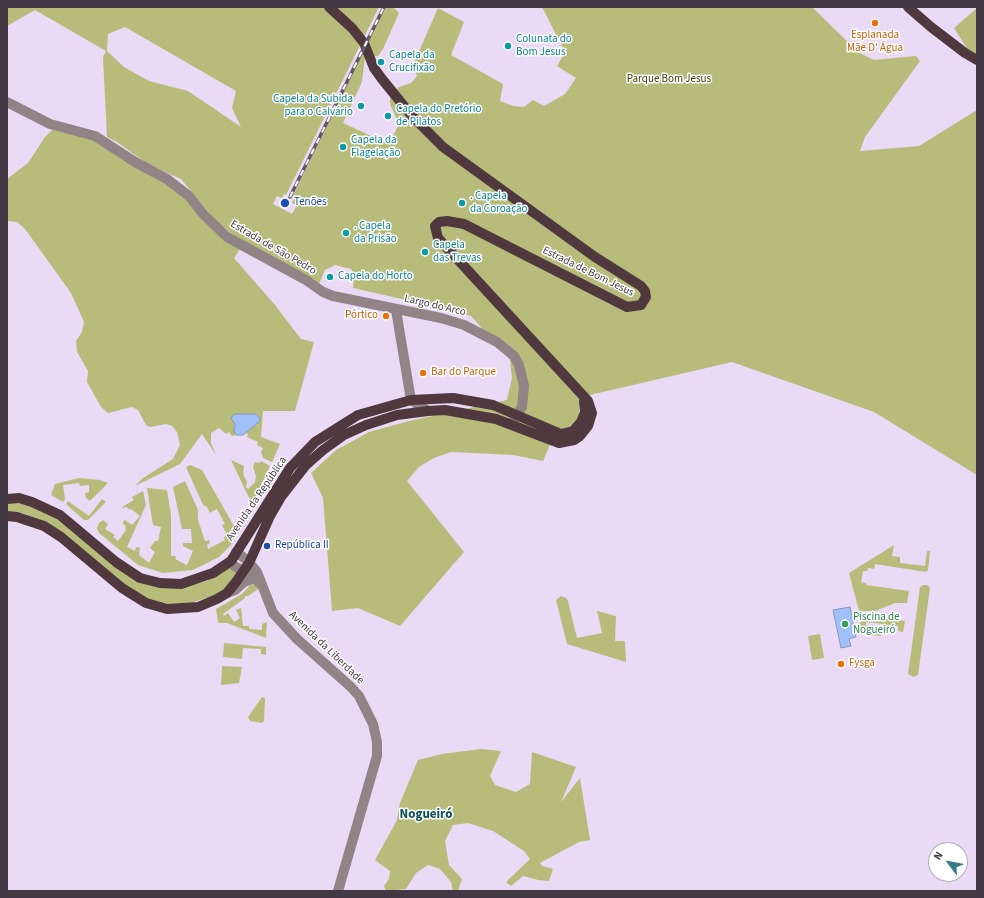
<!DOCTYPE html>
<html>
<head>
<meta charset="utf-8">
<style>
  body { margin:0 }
  #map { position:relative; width:984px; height:898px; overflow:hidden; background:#ebdaf5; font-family:"Source Sans 3",sans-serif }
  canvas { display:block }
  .frame { position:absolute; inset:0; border:8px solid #413a45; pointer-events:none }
  .north { position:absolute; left:928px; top:842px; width:40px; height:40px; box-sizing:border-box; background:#fff; border:1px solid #b3b0b5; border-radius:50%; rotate:302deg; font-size:11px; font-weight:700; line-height:16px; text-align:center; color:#413a45 }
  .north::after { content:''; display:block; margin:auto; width:14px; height:18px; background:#337b84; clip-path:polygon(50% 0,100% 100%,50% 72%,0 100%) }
</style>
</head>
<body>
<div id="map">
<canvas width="984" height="898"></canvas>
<div class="frame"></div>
<div class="north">N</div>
</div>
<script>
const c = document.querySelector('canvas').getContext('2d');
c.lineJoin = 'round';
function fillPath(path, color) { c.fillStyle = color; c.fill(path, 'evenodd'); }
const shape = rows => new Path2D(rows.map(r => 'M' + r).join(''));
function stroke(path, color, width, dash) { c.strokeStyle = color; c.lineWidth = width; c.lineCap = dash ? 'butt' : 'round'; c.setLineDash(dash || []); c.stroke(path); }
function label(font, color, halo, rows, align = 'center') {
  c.font = font + ' "Source Sans 3",sans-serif'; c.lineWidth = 3; c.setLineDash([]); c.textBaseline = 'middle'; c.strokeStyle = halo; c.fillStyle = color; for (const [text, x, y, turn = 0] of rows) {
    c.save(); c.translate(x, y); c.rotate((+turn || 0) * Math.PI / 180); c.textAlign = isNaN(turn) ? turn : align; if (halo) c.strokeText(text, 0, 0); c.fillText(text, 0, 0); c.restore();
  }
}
const green = shape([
  [7,7,379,7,286,195,284,194,282,198,277,196,273,204,292,214,297,205,292,203,294,199,292,198,385,7,393,7,399,13,383,49,378,56,365,56,362,82,343,123,389,144,399,124,390,104,390,98,399,87,411,83,417,76,413,65,438,8,464,22,451,55,503,84,500,101,513,106,524,107,533,100,544,106,565,94,576,78,557,66,565,52,542,7,812,7,858,52,874,60,916,56,920,61,865,137,860,151,919,146,977,110,977,475,874,412,732,362,590,395,579,407,579,416,574,424,565,429,557,428,543,461,513,455,451,452,434,458,419,467,407,481,464,552,400,626,358,608,332,611,323,498,311,473,336,450,369,432,409,421,507,400,512,378,510,360,471,316,455,311,353,288,354,274,351,269,335,265,325,270,319,284,237,238,214,219,181,179,149,165,117,142,107,137,103,57,106,51,35,10,7,26],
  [125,27,236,91,232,108,241,127,188,91,149,81,124,67,107,51,108,34],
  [977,8,977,64,954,28],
  [55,127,98,141,173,186,240,249,234,258,275,305,301,339,314,342,295,411,263,411,261,437,280,444,272,462,263,458,261,452,263,448,257,445,258,442,247,437,248,434,245,433,250,428,258,424,234,422,234,430,235,434,239,435,232,436,229,432,226,434,219,428,211,433,211,443,216,455,202,434,180,464,135,486,143,478,173,459,180,445,177,432,172,426,166,424,150,427,146,425,138,410,132,407,108,413,101,407,87,382,88,371,77,352,76,341,82,332,84,322,71,293,25,229,17,222,7,221,7,179,28,163,45,137],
  [231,460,244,466,243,474,247,482,246,487,248,489,255,482,256,476,253,467,255,462,259,463,261,461,270,466,252,504],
  [190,465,202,470,238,533,230,546,219,557,193,570,163,573,138,565,99,533,97,528,99,523,103,520,108,524,105,529,115,535,113,537,118,541,126,530,125,528,126,526,122,523,125,520,132,525,140,516,131,509,130,510,126,507,123,508,122,507,134,500,132,497,143,491,146,505,127,547,135,551,136,547,140,548,139,555,149,563,155,552,150,548,155,541,158,541,161,527,153,525,147,488,167,490,171,515,171,556,176,556,175,559,187,565,193,551,183,546,183,543,192,543,191,529,182,529,173,487,185,481,198,510,198,520,205,541,209,540,210,543,207,545,208,549,225,540,224,537,227,535,222,525,225,524,217,509,210,513,207,507,203,505,186,467],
  [79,478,100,480,108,483,90,501,86,498,85,493,89,492,89,485,80,486,79,483,63,485,65,499,63,502,51,495,55,484],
  [102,499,106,502,88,520,84,520,66,504,68,501,89,516],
  [7,502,30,505,54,516,127,575,192,585,207,581,230,566,239,572,227,587,216,595,187,604,160,604,136,594,49,523,22,513,7,513],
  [894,545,892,556,900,557,900,563,925,566,927,551,930,551,928,570,926,572,875,564,874,569,868,568,867,571,863,571,861,582,866,583,866,585,909,591,907,603,895,603,875,611,859,611,849,573],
  [250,585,260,585,261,587,248,596,245,596,245,598,223,614,224,616,228,613,234,622,240,618,236,610,241,608,243,626,249,626,249,629,262,630,262,624,267,622,266,638,227,623,218,623,216,609,242,594],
  [923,585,927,585,930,588,918,675,913,677,908,674,920,587],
  [561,596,566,598,568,601,577,638,602,633,597,611,616,616,615,641,625,641,626,662,567,644,556,600],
  [860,614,905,621,903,632,898,631,898,626,866,622,866,628,870,628,870,632,880,633,881,636,866,634,866,632,860,631],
  [820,634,824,658,812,660,808,636],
  [224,643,266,647,266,655,261,654,261,649,243,648,242,659,223,657],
  [222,666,242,667,239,683,221,685],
  [262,697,265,698,264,721,262,723,250,721,248,717],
  [481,749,501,751,490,776,495,785,516,792,530,784,532,752,576,767,561,802,580,778,590,840,579,842,540,863,542,866,553,869,549,881,538,880,523,876,511,886,506,882,530,859,524,851,493,831,468,823,453,825,445,841,449,865,462,879,458,891,453,891,451,882,440,869,428,865,416,873,406,889,386,891,384,886,389,879,390,871,375,860,397,820,400,803,418,760,442,754]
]);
const water = shape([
  [235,414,256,414,259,417,260,421,243,435,237,435,234,432,235,424,231,418,235,414],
  [850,607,856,637,849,639,851,646,841,648,833,610,850,607]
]);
const minor = shape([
  [7,102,50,124,95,136,135,162,167,179,189,196,204,215,227,237,306,280,323,292,333,296,441,318,464,325,497,342,514,356,519,365,524,386,522,407,511,425],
  [396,310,411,400,428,411],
  [236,552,247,560,257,572,273,613,297,639,351,687,359,696,373,724,377,742,377,756,338,891],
  [231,561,234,566,244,571,261,584],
  [227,593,235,590,244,582,254,578]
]);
const major = shape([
  [908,7,931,27,965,53,977,60],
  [7,499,19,498,32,502,60,515,116,562,140,578,160,583,181,584,213,573,231,561,290,468,315,442,358,415,411,400,453,398,493,405,561,434,573,431,581,422,585,412,584,401],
  [7,516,17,517,44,526,61,537,122,588,146,603,167,609,198,607,217,599,227,593,236,582,249,563,270,516,281,497,306,465,323,450,344,435,366,425,397,415,428,411,445,410,496,419,559,443,574,440,580,436,588,426,592,413,588,401,438,238,435,226,439,222,447,221,464,224,627,307,641,305,646,297,645,291,641,286,595,257,443,147,412,116,382,79,374,68,364,43,352,28,329,7]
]);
const rail = shape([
  [290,197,384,7]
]);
const markers = [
  [875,23,4,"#e8710a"],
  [508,46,4,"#0f9aa8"],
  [381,62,4,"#0f9aa8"],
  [361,106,4,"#0f9aa8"],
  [388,116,4,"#0f9aa8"],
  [343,147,4,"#0f9aa8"],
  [285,203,5,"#1a4fb4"],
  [462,203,4,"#0f9aa8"],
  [346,233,4,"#0f9aa8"],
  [425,252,4,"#0f9aa8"],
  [330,277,4,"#0f9aa8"],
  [386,316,4,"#e8710a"],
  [423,373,4,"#e8710a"],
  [267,546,4,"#1a4fb4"],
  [845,624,4,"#2e9e5b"],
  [841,664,4,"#e8710a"]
];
const foodNames = [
  ["Esplanada",875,36,"center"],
  ["Mãe D' Água",875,49,"center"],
  ["Pórtico",378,316,"right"],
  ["Bar do Parque",431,373],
  ["Fysga",849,664]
];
const cultureNames = [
  ["Colunata do",516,40],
  ["Bom Jesus",516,53],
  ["Capela da",389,56],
  ["Crucifixão",389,69],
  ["Capela da Subida",353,100,"right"],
  ["para o Calvário",353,113,"right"],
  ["Capela do Pretório",396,110],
  ["de Pilatos",396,123],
  ["Capela da",351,141],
  ["Flagelação",351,154],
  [". Capela",470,197],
  ["da Coroação",470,210],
  [". Capela",354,227],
  ["da Prisão",354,240],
  ["Capela",433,246],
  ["das Trevas",433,259],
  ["Capela do Horto",338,277]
];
const parkNames = [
  ["Parque Bom Jesus",669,80]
];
const transitNames = [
  ["Tenões",294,203],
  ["República II",275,546]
];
const streetNames = [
  ["Estrada de São Pedro",273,248,30],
  ["Estrada de Bom Jesus",588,272,26],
  ["Largo do Arco",435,306,13],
  ["Avenida da República",257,499,-56],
  ["Avenida da Liberdade",326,648,44]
];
const leisureNames = [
  ["Piscina de",853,618],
  ["Nogueiró",853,631]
];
const quarterNames = [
  ["Nogueiró",426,815]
];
fillPath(green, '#b8bc7b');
fillPath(water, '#a0c1f8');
stroke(water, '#8498c2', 1);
stroke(minor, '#928387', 10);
stroke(major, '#50393e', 10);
stroke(rail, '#615967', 3.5);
stroke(rail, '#fff', 2, [6]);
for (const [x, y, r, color] of markers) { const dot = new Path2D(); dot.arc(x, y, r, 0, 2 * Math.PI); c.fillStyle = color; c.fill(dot); stroke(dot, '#fff', 1.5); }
label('11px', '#c56008', '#fff', foodNames, 'left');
label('11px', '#0d838f', '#fff', cultureNames, 'left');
label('11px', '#3c3d0a', '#fff', parkNames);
label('11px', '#164399', '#fff', transitNames, 'left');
label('11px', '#413a45', '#fff', streetNames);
label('11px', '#27864d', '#fff', leisureNames, 'left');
label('bold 13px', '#114e55', '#fff', quarterNames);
</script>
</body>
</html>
